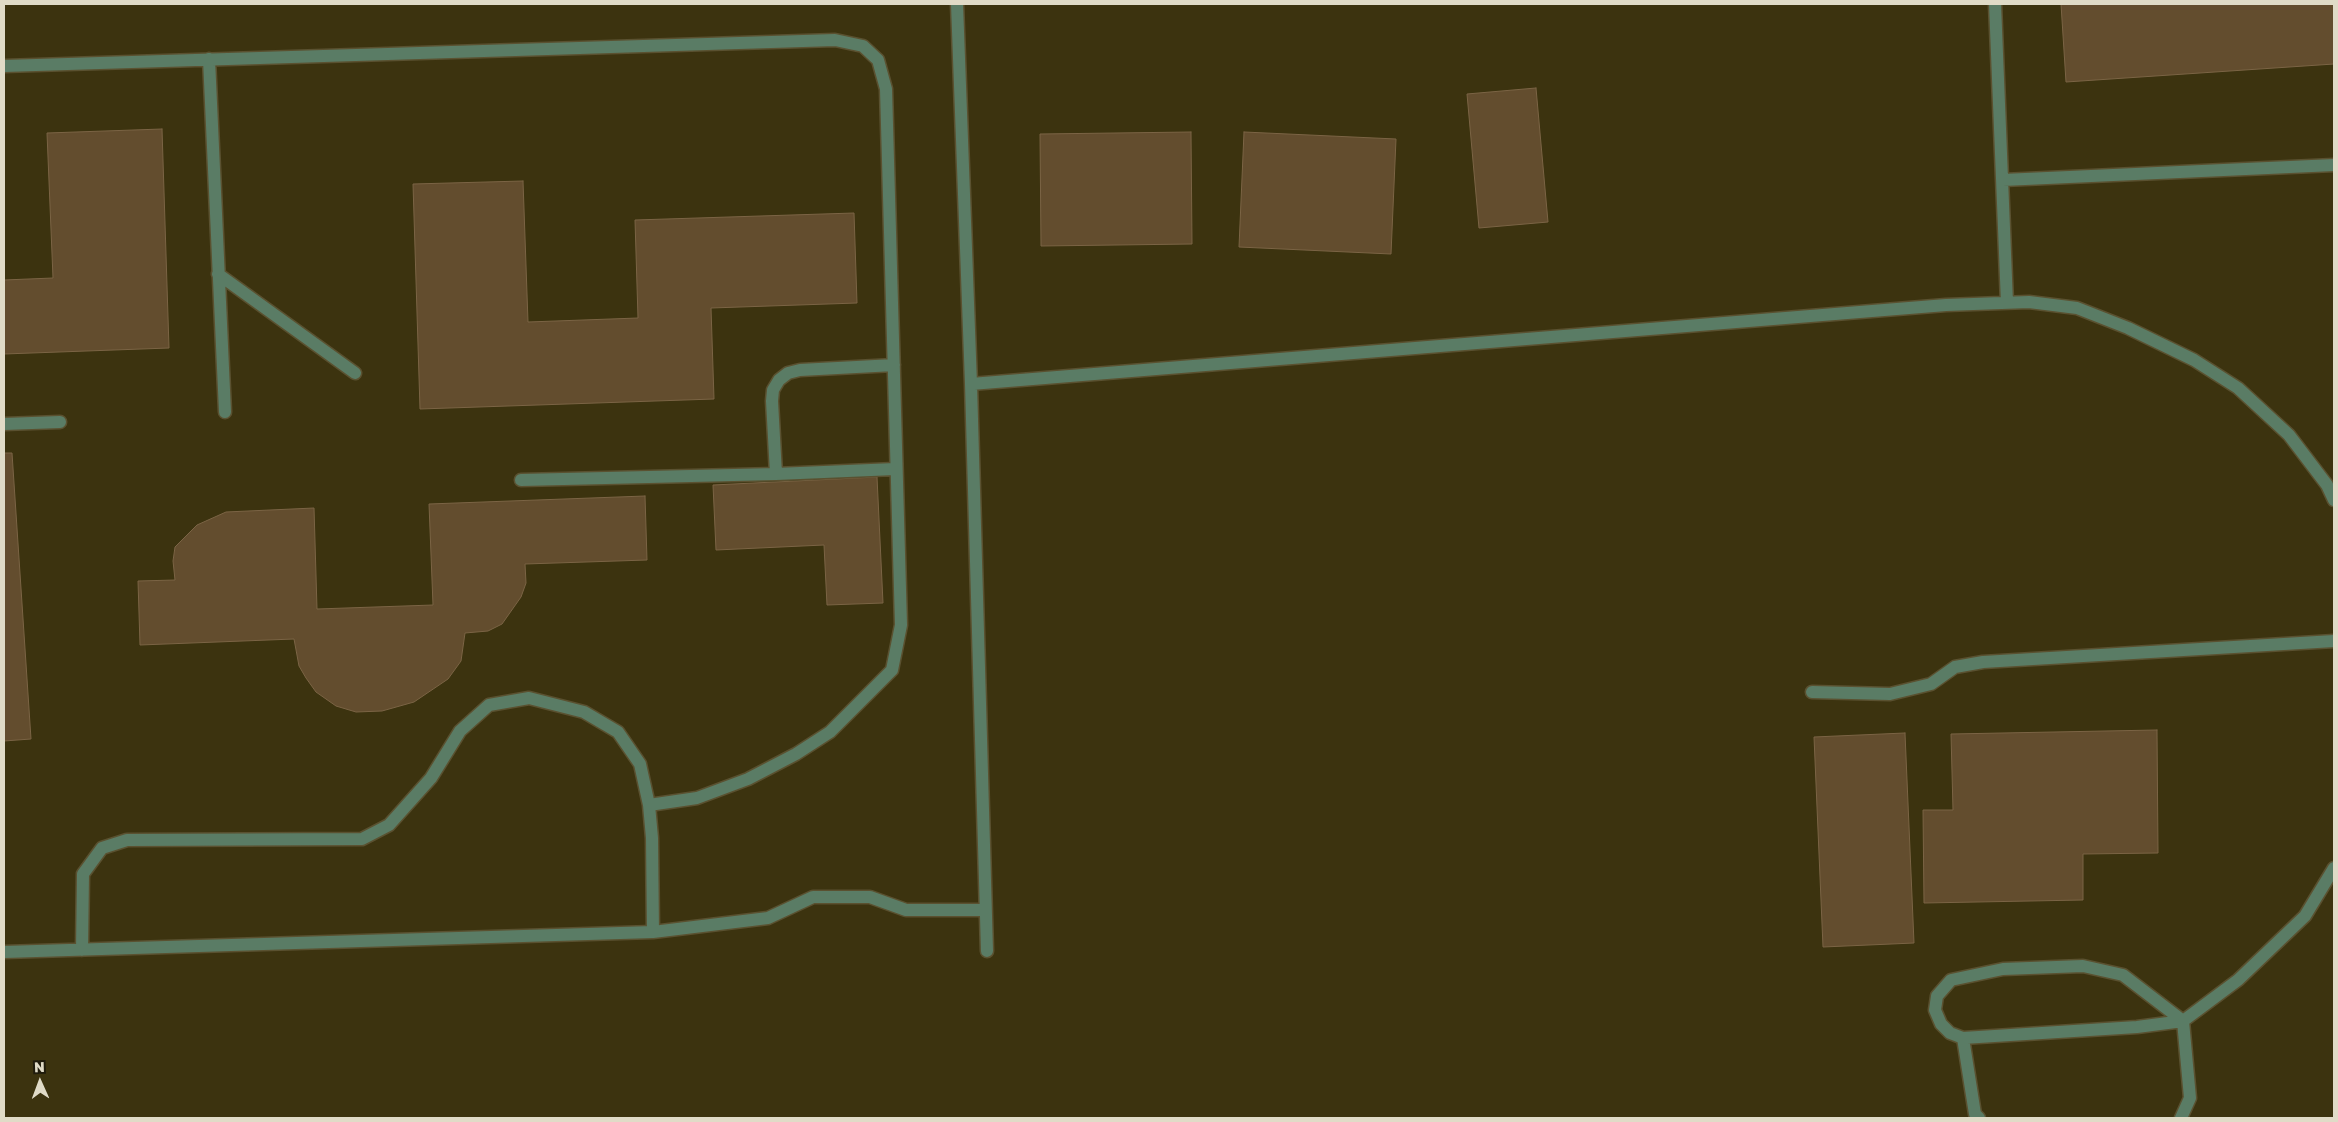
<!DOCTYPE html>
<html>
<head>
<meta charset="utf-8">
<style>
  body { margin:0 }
  #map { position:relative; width:2338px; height:1122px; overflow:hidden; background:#3c330f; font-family:"Golos Text",sans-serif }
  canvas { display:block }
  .frame { position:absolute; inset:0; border:5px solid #e0dbc7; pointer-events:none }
  .north { position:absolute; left:15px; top:1057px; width:50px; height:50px; -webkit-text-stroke:4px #1f1b0c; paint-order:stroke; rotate:358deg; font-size:14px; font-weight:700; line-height:20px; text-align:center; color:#e0dbc7 }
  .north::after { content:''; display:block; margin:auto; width:18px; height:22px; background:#e0dbc7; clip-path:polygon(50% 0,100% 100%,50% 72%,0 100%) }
</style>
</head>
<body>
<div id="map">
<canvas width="2338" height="1122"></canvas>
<div class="frame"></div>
<div class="north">N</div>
</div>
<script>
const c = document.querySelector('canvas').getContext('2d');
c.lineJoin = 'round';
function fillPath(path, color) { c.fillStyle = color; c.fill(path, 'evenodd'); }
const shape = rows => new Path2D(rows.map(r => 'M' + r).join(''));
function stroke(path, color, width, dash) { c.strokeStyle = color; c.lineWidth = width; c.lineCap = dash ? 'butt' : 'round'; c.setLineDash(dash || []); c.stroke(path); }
const building = shape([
  [2061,4,2334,4,2334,64,2066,82,2061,4],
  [1536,88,1548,222,1479,228,1467,94,1536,88],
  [162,129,169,348,4,354,4,280,53,278,47,133,162,129],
  [1191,132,1192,244,1041,246,1040,134,1191,132],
  [1244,132,1396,139,1391,254,1239,247,1244,132],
  [523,181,528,322,638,318,635,220,854,213,857,303,711,308,714,399,420,409,413,184,523,181],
  [4,453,12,453,31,739,4,741,4,453],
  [877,477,883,603,827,605,824,545,716,550,713,485,877,477],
  [645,496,647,560,525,564,526,583,521,597,502,624,488,631,465,633,461,661,448,679,414,702,382,711,356,712,336,706,316,692,306,678,299,666,294,639,140,645,138,581,175,580,173,561,175,547,197,525,226,512,314,508,317,609,433,605,429,504,645,496],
  [2157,730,2158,853,2083,854,2083,900,1924,903,1923,810,1953,810,1951,734,2157,730],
  [1905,733,1914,943,1823,947,1814,737,1905,733]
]);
const minor = shape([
  [957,4,971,384,987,951],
  [1995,4,2007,303],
  [209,59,225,412],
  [4,66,835,40,863,46,878,60,886,89,901,625,892,670,830,732,796,754,748,779,697,798,649,805],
  [2003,180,2334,165],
  [218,274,355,373],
  [971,384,1946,305,2029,302,2077,308,2128,328,2194,360,2238,388,2289,435,2327,485,2334,500],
  [4,424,60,422],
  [776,474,772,401,773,390,779,380,788,373,800,370,894,365],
  [521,480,776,474,895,469],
  [1812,692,1890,694,1931,684,1955,667,1983,662,2334,641],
  [82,950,83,874,102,848,127,840,362,839,389,825,431,778,460,731,489,705,529,698,584,712,618,732,640,764,649,805,652,838,653,932],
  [4,952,653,932,768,918,813,897,870,897,906,910,985,910],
  [1963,1038,1975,1114,1979,1118],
  [2181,1118,2190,1098,2183,1021,2123,975,2083,966,2003,969,1951,980,1937,996,1935,1010,1941,1024,1950,1033,1963,1038,2137,1027,2183,1021,2238,980,2305,916,2334,868]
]);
fillPath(building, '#634d2e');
stroke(building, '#7b6445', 1);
stroke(minor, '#5a5130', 15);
stroke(minor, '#5a7c65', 12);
</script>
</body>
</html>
